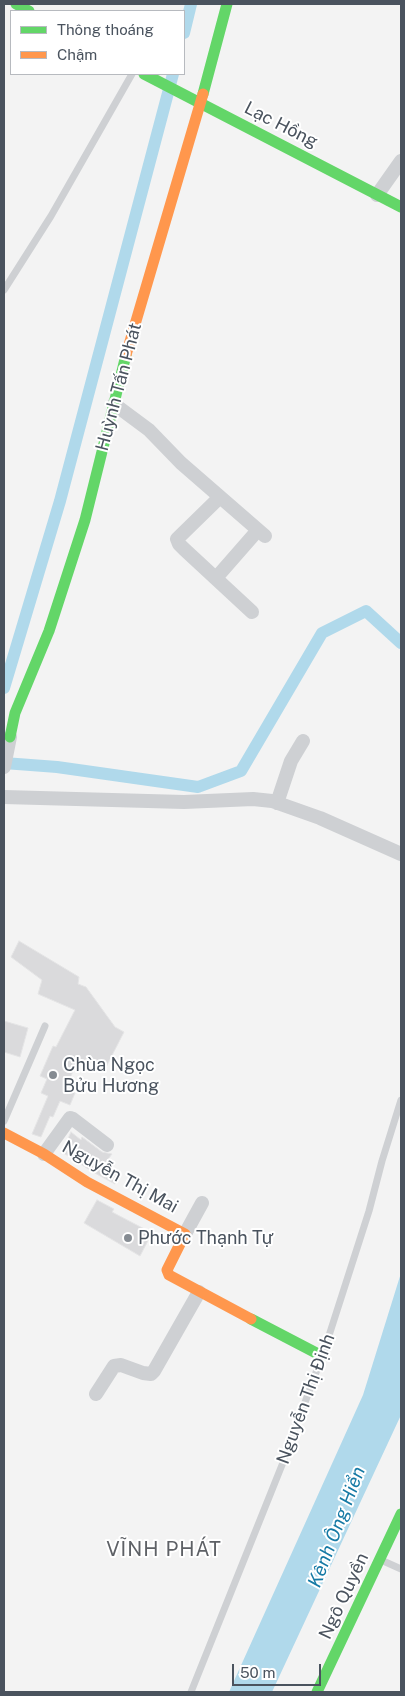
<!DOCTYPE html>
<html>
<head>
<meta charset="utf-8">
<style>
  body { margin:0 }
  #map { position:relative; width:405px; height:1696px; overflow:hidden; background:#f3f3f3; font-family:"Public Sans",sans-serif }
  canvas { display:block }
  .frame { position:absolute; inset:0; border:5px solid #4a535e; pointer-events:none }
  .legend { position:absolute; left:10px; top:10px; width:175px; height:65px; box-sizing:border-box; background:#fff; border:1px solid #b7babf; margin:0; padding:6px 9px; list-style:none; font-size:15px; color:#4a535e }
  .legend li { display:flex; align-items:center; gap:10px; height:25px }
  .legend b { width:25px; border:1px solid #b7babf }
  .scale { position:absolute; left:232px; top:1664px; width:89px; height:22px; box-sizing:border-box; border:2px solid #4a535e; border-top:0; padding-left:6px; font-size:15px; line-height:18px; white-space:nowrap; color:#4a535e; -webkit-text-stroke:4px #fff; paint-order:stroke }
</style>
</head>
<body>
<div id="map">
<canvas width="405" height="1696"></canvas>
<div class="frame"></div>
<ul class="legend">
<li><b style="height:6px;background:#63d668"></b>Thông thoáng</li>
<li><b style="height:6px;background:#ff974d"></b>Chậm</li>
</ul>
<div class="scale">50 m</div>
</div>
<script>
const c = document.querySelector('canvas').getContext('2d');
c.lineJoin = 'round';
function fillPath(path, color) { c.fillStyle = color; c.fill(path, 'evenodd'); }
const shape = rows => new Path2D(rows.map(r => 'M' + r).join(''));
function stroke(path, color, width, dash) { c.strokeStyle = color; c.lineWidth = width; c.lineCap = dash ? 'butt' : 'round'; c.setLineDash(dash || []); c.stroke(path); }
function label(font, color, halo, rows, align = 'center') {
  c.font = font + ' "Public Sans",sans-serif'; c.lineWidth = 4; c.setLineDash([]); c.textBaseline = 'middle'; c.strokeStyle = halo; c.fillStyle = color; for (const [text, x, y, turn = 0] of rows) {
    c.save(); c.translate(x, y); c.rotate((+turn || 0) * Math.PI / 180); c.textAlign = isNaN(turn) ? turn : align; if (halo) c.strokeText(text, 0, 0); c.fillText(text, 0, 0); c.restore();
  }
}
const water = shape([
  [401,1273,401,1415,272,1692,229,1692,363,1395]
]);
const canal = shape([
  [184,33,191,4],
  [4,688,60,501,173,74],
  [4,763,57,767,198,787,241,771,322,633,366,611,401,643]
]);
const building = shape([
  [19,941,79,977,78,984,86,987,115,1027,124,1032,105,1069,78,1058,66,1089,75,1093,70,1105,60,1101,53,1117,50,1116,41,1137,32,1134,48,1096,41,1093,47,1079,40,1076,53,1046,56,1047,75,1010,38,994,42,980,11,957,19,941],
  [4,1021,28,1028,20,1057,4,1052,4,1021],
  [71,1132,81,1140,82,1137,102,1152,112,1154,105,1163,119,1176,115,1184,93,1172,62,1152,71,1132],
  [97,1200,114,1209,112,1212,152,1233,140,1256,84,1223,97,1200]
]);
const lane = shape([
  [4,290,51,216,132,74],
  [4,1121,45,1026],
  [381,1560,401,1569],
  [191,1692,282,1465,325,1348,369,1211,382,1161,401,1100]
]);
const street = shape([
  [377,195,401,161],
  [114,404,149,430,181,463,265,536],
  [220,497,177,539,179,544,184,549,252,612],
  [216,578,258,530],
  [4,767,10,737],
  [4,797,184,802,253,799,272,801,320,818,401,854],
  [277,803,291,761,303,741],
  [44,1154,70,1118,73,1119,107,1145],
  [185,1234,202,1203],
  [96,1394,114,1366,121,1365,143,1373,151,1374,154,1371,199,1292]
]);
const fast = shape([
  [16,4,29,11],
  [144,74,401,207],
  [203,94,227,4],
  [10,737,15,713,49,631,85,520,126,355],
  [251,1319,322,1356],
  [317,1692,401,1514]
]);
const slow = shape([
  [126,355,203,94],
  [4,1133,44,1154,87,1182,185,1234,167,1270,169,1275,251,1319]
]);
const markers = [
  [53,1075,5,"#858b92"],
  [128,1238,5,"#858b92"]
];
const streetNames = [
  ["Lạc Hồng",281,125,27],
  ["Huỳnh Tấn Phát",119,387,-75],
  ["Nguyễn Thị Mai",120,1177,29],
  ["Nguyễn Thị Định",306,1399,-70],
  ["Ngô Quyền",344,1596,-65]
];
const poiNames = [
  ["Chùa Ngọc",63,1065],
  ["Bửu Hương",63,1086],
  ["Phước Thạnh Tự",138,1238]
];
const waterNames = [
  ["Kênh Ông Hiển",337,1527,-69]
];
const quarterNames = [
  ["VĨNH PHÁT",164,1550]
];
fillPath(water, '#b0d9eb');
stroke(canal, '#b0d9eb', 12);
fillPath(building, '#dadadc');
stroke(building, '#e4e4e5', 1);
stroke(lane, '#ced0d3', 7);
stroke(street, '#ced0d3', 14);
stroke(fast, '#63d668', 11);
stroke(slow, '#ff974d', 11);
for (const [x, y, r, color] of markers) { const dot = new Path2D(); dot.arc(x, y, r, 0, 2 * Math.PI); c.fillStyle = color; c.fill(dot); stroke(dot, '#fff', 2); }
label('18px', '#4a535e', '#fff', streetNames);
label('18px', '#4a535e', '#fff', poiNames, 'left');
label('italic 19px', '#167aa5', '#fff', waterNames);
c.letterSpacing = '1px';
label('20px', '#5e6166', '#fff', quarterNames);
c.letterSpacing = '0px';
</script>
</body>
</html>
